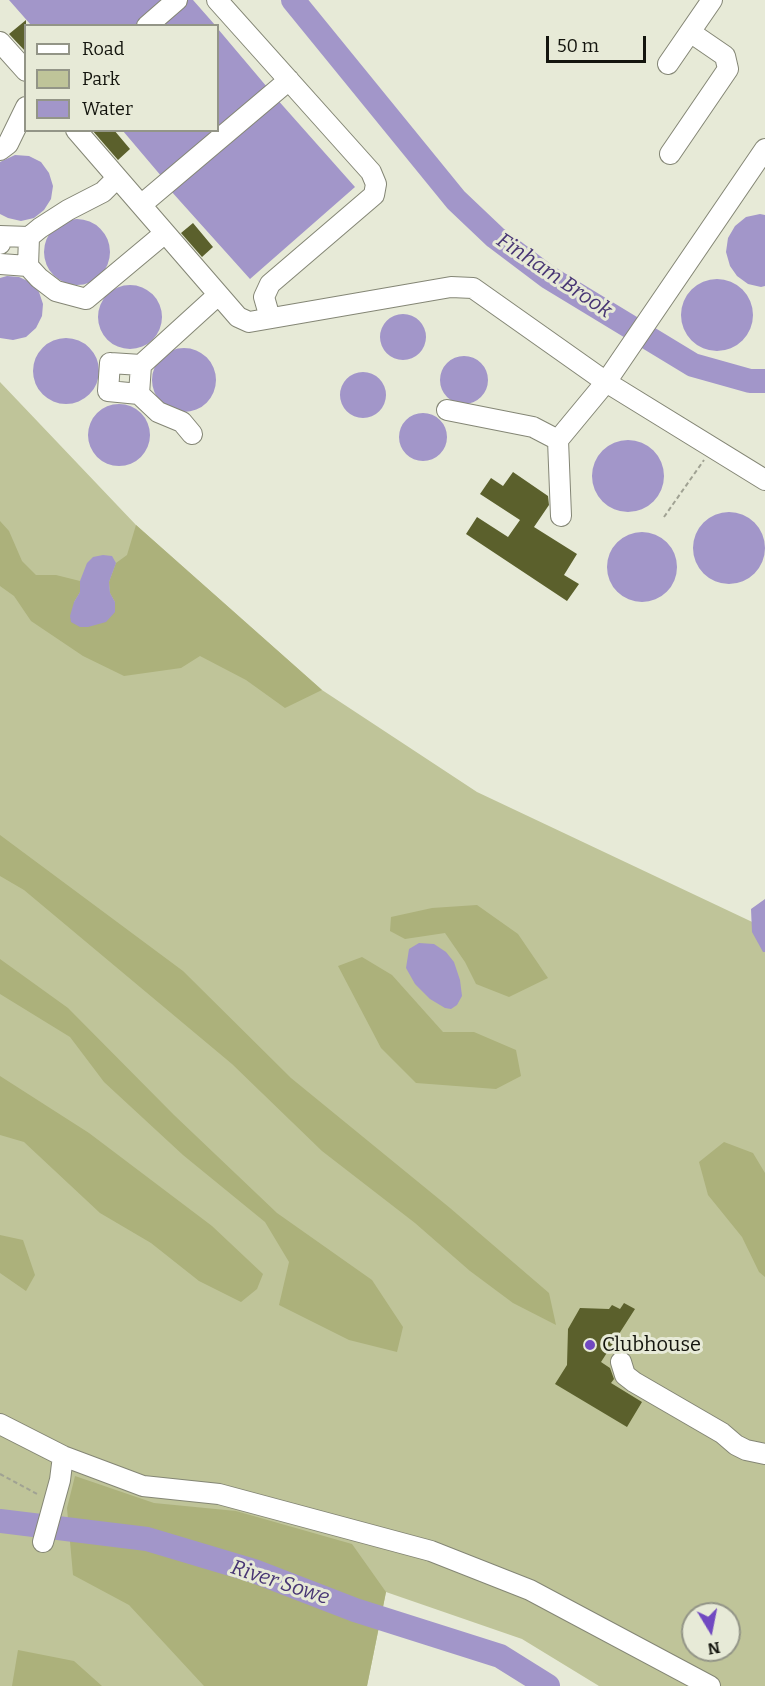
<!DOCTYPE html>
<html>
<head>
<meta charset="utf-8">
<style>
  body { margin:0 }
  #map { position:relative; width:765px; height:1686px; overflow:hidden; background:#e7ead7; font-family:Bitter,serif }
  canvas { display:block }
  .legend { position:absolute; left:24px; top:24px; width:195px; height:108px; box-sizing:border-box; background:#e7ead7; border:2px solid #939587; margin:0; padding:8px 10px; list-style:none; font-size:18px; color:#14150e }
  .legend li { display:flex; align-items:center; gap:12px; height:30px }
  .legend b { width:30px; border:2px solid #939587 }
  .north { position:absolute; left:681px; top:1602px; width:60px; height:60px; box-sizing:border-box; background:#e7ead7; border:2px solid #939587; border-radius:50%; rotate:170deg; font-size:16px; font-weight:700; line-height:24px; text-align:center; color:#14150e }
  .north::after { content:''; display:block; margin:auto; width:21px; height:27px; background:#7149c1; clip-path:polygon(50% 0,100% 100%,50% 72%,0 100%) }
  .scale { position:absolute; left:546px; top:36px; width:100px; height:27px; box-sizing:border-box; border:3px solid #14150e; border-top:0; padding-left:8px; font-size:18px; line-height:21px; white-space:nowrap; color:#14150e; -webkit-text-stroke:4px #e7ead7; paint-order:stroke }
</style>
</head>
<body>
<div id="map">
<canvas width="765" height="1686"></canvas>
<ul class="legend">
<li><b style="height:8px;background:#fff"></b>Road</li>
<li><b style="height:16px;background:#bfc499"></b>Park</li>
<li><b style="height:16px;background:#a296c9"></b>Water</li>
</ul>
<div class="north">N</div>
<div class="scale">50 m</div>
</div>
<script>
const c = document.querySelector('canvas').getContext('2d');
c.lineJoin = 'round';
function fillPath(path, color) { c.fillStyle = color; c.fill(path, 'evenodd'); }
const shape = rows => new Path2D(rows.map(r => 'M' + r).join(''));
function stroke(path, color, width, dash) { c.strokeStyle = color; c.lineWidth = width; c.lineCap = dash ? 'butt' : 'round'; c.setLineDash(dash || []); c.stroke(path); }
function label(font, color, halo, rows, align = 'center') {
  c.font = font + ' Bitter,serif'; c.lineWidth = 6; c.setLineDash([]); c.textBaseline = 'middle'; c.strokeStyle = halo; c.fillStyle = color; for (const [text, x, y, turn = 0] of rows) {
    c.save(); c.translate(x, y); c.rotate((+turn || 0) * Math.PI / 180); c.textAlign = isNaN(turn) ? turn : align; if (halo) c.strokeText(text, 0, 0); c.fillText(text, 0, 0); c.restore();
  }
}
const green = shape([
  [0,382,136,525,322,690,477,792,765,928,765,1686,599,1686,522,1639,386,1592,367,1686,0,1686],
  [693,1614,729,1614,729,1650,693,1650]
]);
const forest = shape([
  [0,521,9,531,22,561,36,575,56,575,80,581,80,592,74,602,115,602,110,593,109,582,116,563,127,555,136,525,322,690,285,708,246,680,200,656,181,668,124,676,83,656,31,621,14,596,0,586],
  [0,835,183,971,291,1078,450,1208,549,1293,556,1325,513,1303,470,1271,415,1223,322,1151,232,1064,24,890,0,876],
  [477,905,518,934,548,978,509,997,476,984,465,962,445,933,405,939,390,931,391,917,432,908],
  [362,957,392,975,443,1032,474,1032,516,1050,521,1076,496,1089,416,1083,381,1048,338,966],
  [0,959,68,1008,174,1115,277,1213,372,1280,403,1327,397,1352,349,1340,279,1305,289,1262,265,1222,183,1155,104,1082,70,1037,0,994],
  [0,1076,89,1133,212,1226,263,1274,257,1289,241,1302,199,1281,151,1243,100,1213,24,1142,0,1135],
  [724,1142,753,1153,765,1173,765,1277,759,1272,742,1237,708,1195,699,1162],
  [0,1235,23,1240,35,1275,26,1291,0,1273],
  [75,1476,154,1503,236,1511,352,1544,386,1592,367,1686,204,1686,129,1605,73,1575,67,1508],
  [18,1650,74,1661,102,1686,12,1686]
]);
const water = shape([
  [9,0,166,0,137,26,31,25],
  [187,0,193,0,215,25,157,26],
  [218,29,267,87,218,129],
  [276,98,355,187,250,279,171,191],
  [123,131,216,131,162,177],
  [15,155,29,156,41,162,49,173,53,186,51,199,44,210,34,218,21,221,8,218,0,214,0,162],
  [760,214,765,215,765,286,761,287,748,284,737,276,730,266,726,252,728,238,735,226,746,217],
  '44 252a33 33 0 1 1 66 0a33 33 0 1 1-66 0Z',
  [7,276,19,277,30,282,39,292,43,304,42,316,36,328,26,337,13,340,0,338,0,278],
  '681 315a36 36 0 1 1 72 0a36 36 0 1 1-72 0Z',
  '98 317a32 32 0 1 1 64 0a32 32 0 1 1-64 0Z',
  '380 337a23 23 0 1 1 46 0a23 23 0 1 1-46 0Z',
  '33 371a33 33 0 1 1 66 0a33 33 0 1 1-66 0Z',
  '152 380a32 32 0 1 1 64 0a32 32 0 1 1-64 0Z',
  '440 380a24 24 0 1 1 48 0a24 24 0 1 1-48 0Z',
  '340 395a23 23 0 1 1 46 0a23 23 0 1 1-46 0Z',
  '88 435a31 31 0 1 1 62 0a31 31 0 1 1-62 0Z',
  '399 437a24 24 0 1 1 48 0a24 24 0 1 1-48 0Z',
  '592 476a36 36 0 1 1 72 0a36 36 0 1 1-72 0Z',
  '693 548a36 36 0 1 1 72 0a36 36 0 1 1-72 0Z',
  '607 567a35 35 0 1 1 70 0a35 35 0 1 1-70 0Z',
  [103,555,112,556,116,563,109,582,110,593,115,602,115,612,106,622,88,627,80,627,71,622,70,616,74,602,80,592,80,581,87,563,93,557],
  [765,899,765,952,763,952,752,932,751,909],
  [419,943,434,944,446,952,454,962,460,980,462,996,457,1005,451,1009,445,1008,430,999,415,984,406,968,409,949]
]);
const river = shape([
  [293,0,456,200,495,237,548,277,693,365,750,381,765,381],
  [0,1521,147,1539,254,1571,355,1610,500,1656,548,1686]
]);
const building = shape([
  [26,20,26,52,9,34],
  [92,130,114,130,130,149,118,160],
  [193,223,213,247,202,257,181,233],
  [513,472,548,496,549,505,534,527,577,554,564,575,579,584,567,601,466,534,477,517,508,537,520,520,480,494,491,478,503,486],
  [624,1303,635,1309,601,1362,610,1368,614,1379,611,1383,642,1402,627,1427,555,1384,567,1365,568,1329,580,1308,609,1309,612,1305,620,1309]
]);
const path = shape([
  [664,517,704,460],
  [0,1474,39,1495]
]);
const minor = shape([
  [217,0,371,172,376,184,374,195,270,284,264,297,270,318],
  [147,26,177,0],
  [0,42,26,71],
  [668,64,690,32],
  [76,130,238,317,249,322,451,287,473,288,606,382,765,480],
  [0,150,8,144,26,107],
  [670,154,728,69,725,56,690,32,712,0],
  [141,205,289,80],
  [29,237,40,228,68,210,103,192,117,178],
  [0,244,0,236,29,237,28,266,39,278,56,291,86,299,165,233],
  [0,264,28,266],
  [110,363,141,365,139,394,108,391,110,363],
  [141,365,218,295],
  [139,394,158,412,182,422,192,434],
  [447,410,533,427,558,440],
  [561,516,558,440,606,382,765,149],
  [621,1362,625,1375,634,1382,722,1433,736,1445,746,1450,765,1454],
  [0,1424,63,1456,143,1486,219,1494,431,1551,530,1590,710,1686],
  [43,1542,60,1480,63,1456]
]);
const markers = [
  [590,1345,6,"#7149c1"]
];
const poiNames = [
  ["Clubhouse",602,1345]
];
const waterNames = [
  ["Finham Brook",554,276,34],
  ["River Sowe",280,1583,18]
];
fillPath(green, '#bfc499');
fillPath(forest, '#acb17b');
fillPath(water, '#a296c9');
stroke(river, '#a296c9', 24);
fillPath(building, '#5b602c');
stroke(minor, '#848675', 22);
stroke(path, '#a0a293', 2, [4.5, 3]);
stroke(minor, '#fff', 20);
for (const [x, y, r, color] of markers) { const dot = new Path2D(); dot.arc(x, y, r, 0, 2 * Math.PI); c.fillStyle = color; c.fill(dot); stroke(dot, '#e7ead7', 2); }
label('20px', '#14150e', '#e7ead7', poiNames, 'left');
label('italic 21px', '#483674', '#e7ead7', waterNames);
</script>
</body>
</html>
